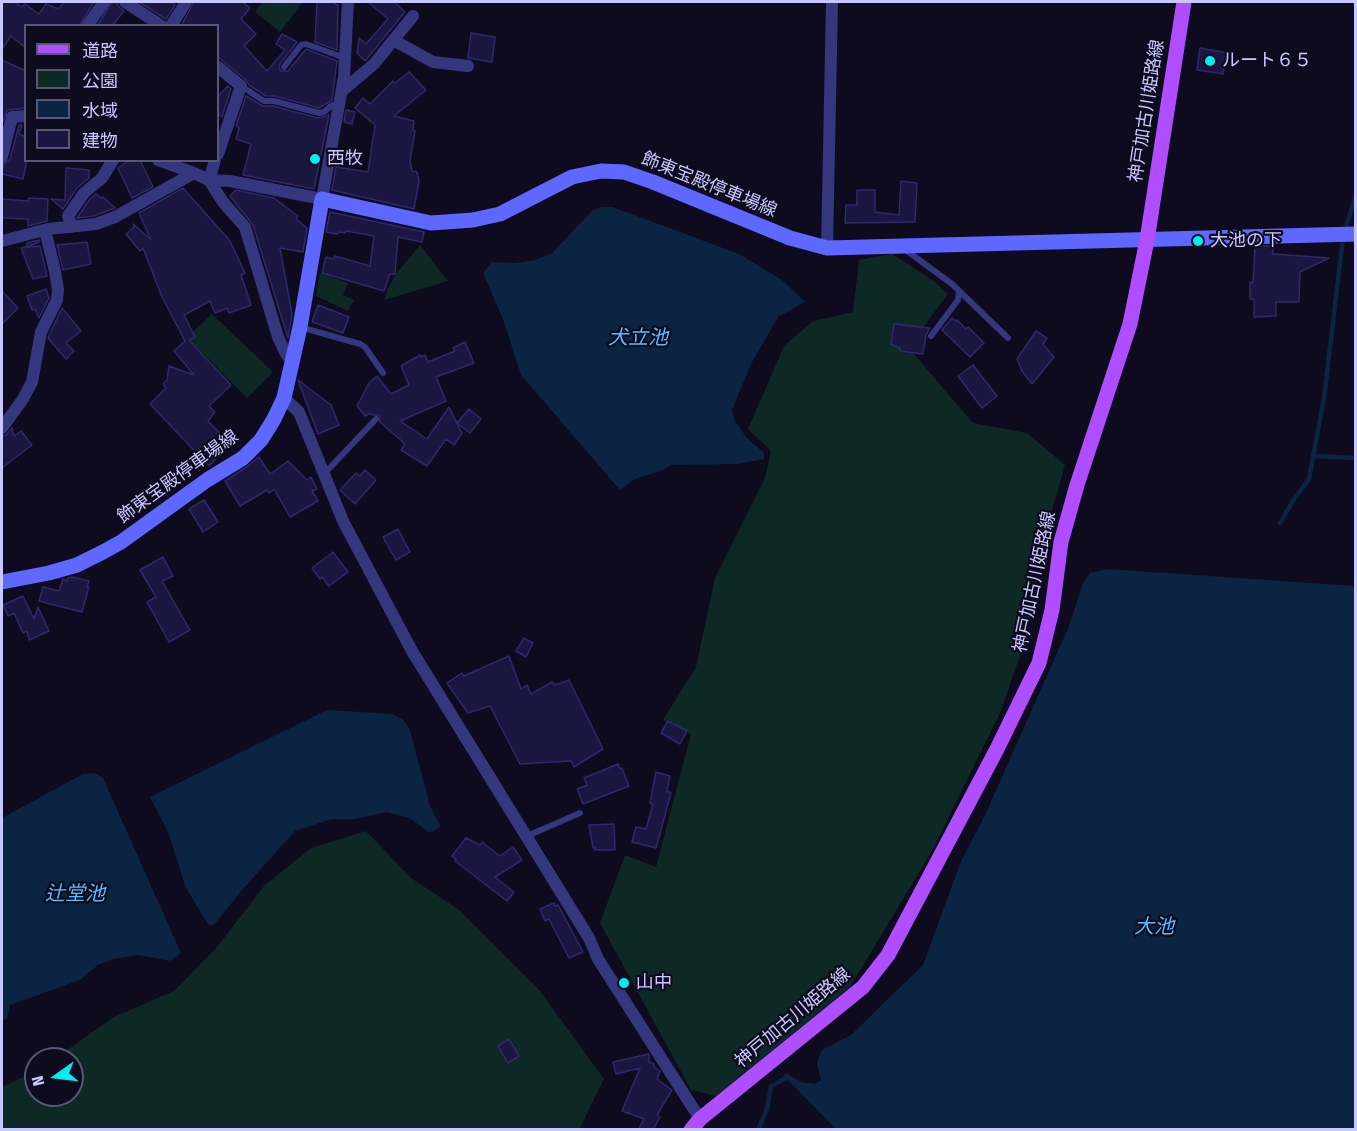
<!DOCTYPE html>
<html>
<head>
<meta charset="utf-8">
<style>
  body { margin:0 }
  #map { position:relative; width:1357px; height:1131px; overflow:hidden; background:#0d0b1d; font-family:"Fira Sans Condensed","Noto Sans JP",sans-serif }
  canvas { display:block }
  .frame { position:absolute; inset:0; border:3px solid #c9c7ff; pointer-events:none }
  .legend { position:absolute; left:24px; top:24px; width:195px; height:138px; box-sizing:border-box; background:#0d0b1d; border:2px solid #585677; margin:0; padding:8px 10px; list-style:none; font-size:18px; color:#c9c7ff }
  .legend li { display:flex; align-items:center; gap:12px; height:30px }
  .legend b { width:30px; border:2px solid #585677 }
  .north { position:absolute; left:24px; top:1047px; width:60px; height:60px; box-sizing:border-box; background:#0d0b1d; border:2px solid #585677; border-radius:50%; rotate:256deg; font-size:16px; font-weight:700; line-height:24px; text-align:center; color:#c9c7ff }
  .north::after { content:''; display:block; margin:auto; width:21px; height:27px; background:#00eef2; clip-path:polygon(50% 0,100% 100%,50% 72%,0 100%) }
</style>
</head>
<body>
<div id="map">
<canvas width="1357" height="1131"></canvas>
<div class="frame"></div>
<ul class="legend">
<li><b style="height:8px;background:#af4eff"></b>道路</li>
<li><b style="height:16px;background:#0e2825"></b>公園</li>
<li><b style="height:16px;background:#0a2442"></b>水域</li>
<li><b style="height:16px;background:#1b163f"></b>建物</li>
</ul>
<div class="north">N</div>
</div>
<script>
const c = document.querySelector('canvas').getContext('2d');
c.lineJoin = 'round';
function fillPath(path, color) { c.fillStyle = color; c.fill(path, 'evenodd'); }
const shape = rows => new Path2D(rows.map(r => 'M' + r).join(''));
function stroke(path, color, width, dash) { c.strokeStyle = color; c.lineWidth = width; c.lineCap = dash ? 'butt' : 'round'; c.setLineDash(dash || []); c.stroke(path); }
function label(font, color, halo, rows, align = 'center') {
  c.font = font + ' "Fira Sans Condensed","Noto Sans JP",sans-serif'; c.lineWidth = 4.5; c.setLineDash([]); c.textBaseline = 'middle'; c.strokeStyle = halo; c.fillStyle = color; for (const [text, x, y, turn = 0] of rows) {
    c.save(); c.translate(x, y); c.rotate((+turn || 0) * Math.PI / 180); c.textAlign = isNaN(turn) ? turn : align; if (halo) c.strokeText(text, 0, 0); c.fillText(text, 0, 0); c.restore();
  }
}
const green = shape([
  [263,2,303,2,280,32,255,12],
  [420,245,448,281,384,300,388,288,396,274],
  [892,254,935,282,948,294,908,347,973,423,1027,433,1065,465,1044,538,1027,636,1000,713,932,851,850,987,716,1096,691,1090,600,923,625,855,656,867,691,734,663,720,696,667,715,578,765,478,771,451,748,429,784,346,813,321,853,312,859,260],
  [320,273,348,283,343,295,354,300,348,311,316,296],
  [212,314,273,372,247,398,187,337],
  [366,831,411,878,458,909,540,991,604,1079,579,1130,2,1129,2,1087,36,1071,36,1095,72,1095,72,1059,54,1059,114,1017,174,991,217,947,264,886,311,848]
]);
const water = shape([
  [600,207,613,207,739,254,782,280,805,302,778,317,751,364,732,410,735,421,747,438,764,453,764,459,738,464,672,465,660,471,635,479,620,490,521,375,503,319,483,273,492,262,515,263,535,260,552,253,592,211],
  [1108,569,1355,586,1355,1129,836,1129,784,1076,786,1073,801,1082,815,1084,821,1080,817,1063,822,1050,851,1035,923,965,961,861,986,813,1069,626,1083,583,1090,573],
  [327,710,393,714,404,720,410,730,430,806,441,827,430,833,411,819,387,812,355,819,332,819,295,831,242,890,213,926,208,924,186,888,168,832,150,797],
  [94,773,103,778,181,953,170,961,138,955,113,959,98,965,80,980,10,1005,7,1019,2,1021,2,818,83,774]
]);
const stream = shape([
  [1346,226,1356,195],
  [1313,456,1356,458],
  [1280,523,1293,501,1309,479,1324,398,1343,238],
  [758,1130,767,1109,771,1086,786,1078]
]);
const building = shape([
  [2,2,15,2,22,7,25,4,39,14,46,4,58,9,65,2,94,2,79,26,26,26,26,48,11,36,2,49,2,2],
  [112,2,117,2,118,6,124,11,112,26,97,26,112,2],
  [139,2,171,2,175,5,166,19,139,2],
  [194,2,243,2,250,8,241,19,256,34,244,46,267,71,285,50,276,44,282,34,297,42,280,64,279,68,281,71,288,71,306,49,337,61,332,100,319,108,275,96,266,96,249,85,246,80,218,57,218,26,181,26,194,2],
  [317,2,331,2,338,5,337,50,315,42,317,2],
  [368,2,394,2,405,12,365,61,357,53,359,38,366,44,388,19,368,2],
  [471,33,495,37,492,62,468,58,471,33],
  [1200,48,1227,53,1223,74,1197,70,1200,48],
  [2,60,26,71,26,108,7,110,2,125,2,60],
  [409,72,426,90,394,116,414,121,413,130,415,131,410,161,412,171,417,172,419,181,414,209,332,190,336,167,368,172,375,125,355,108,363,98,370,104,393,81,395,83,409,72],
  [228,86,231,89,222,117,218,114,218,96,228,86],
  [246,96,263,106,273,106,318,118,329,115,314,189,243,175,251,144,236,139,239,128,236,126,246,96],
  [346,110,355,112,352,124,344,122,346,110],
  [19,125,22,125,19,134,26,137,26,165,23,179,2,174,3,165,10,159,19,125],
  [130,160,140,160,153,187,132,198,118,168,130,160],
  [66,168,89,170,89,178,77,188,63,209,51,199,65,200,66,168],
  [901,181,917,183,915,222,845,223,846,205,857,205,857,190,875,190,875,212,899,215,901,181],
  [183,188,230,241,245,273,241,275,251,305,229,313,227,308,215,313,210,301,184,315,195,337,189,340,231,385,209,406,215,412,208,421,230,444,209,466,150,404,166,388,163,384,167,380,169,366,194,375,174,351,185,341,162,297,143,248,140,251,126,234,134,227,133,224,151,240,139,213,183,188],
  [236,190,274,198,298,216,296,219,307,228,303,252,280,248,292,314,288,338,253,225,230,196,236,190],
  [96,194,101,198,103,197,115,208,94,216,77,218,90,199,96,194],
  [29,198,48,199,47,221,28,226,28,219,2,218,2,199,28,201,29,198],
  [330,212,424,232,422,242,398,237,395,274,390,274,384,291,322,273,326,257,333,259,335,256,370,266,374,236,346,231,345,233,340,232,337,234,326,232,330,212],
  [39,240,39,242,27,247,40,246,47,276,33,279,21,248,27,247,27,243,39,240],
  [87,242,91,264,63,270,57,245,87,242],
  [1255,246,1273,246,1273,254,1329,258,1300,272,1299,302,1276,302,1276,316,1254,317,1254,299,1250,299,1250,282,1253,283,1255,246],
  [46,289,49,298,39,318,35,309,32,310,27,296,46,289],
  [2,291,18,308,2,324,2,291],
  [318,305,349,317,343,333,312,322,318,305],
  [62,308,81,331,66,343,74,351,66,359,48,338,62,308],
  [952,318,956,321,957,320,966,329,968,327,984,343,970,357,942,330,952,318],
  [894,324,930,328,926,335,923,354,900,351,900,348,891,344,894,324],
  [1036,331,1047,338,1043,344,1054,357,1032,384,1022,371,1017,359,1036,331],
  [465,342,474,363,436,377,446,401,400,421,427,439,449,407,462,433,454,445,446,439,427,466,401,450,405,444,380,422,379,415,372,415,370,413,365,416,357,406,369,383,377,376,391,394,409,385,401,366,420,355,421,357,425,355,428,362,455,351,453,348,465,342],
  [973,365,997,396,982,408,958,376,973,365],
  [298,380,331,405,339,425,318,434,298,380],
  [469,409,481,419,470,433,457,423,469,409],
  [12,428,14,436,21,431,32,445,2,468,2,436,6,435,12,428],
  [259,457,270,474,288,461,307,480,311,477,317,489,312,491,318,501,290,517,274,489,269,493,267,490,240,506,225,481,248,466,259,457],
  [365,470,376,480,355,504,340,490,356,473,360,476,365,470],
  [204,500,218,522,203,532,189,509,204,500],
  [398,529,410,552,396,560,383,537,398,529],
  [333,552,348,572,329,586,322,577,320,579,312,568,333,552],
  [163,557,173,576,162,581,190,630,169,642,147,602,156,597,140,570,163,557],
  [72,577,89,581,87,587,89,587,82,612,39,601,43,587,59,591,63,579,67,581,68,578,72,577],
  [23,596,34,619,38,607,49,631,29,640,27,631,23,633,14,613,8,616,3,605,23,596],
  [524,638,533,643,526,657,516,651,524,638],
  [509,656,521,689,527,685,531,694,552,682,555,685,569,680,603,749,574,767,571,761,520,764,490,706,468,713,447,683,462,673,464,676,509,656],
  [668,721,687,731,680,744,661,733,668,721],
  [618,764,620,769,622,768,629,786,583,804,577,789,587,785,584,778,618,764],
  [656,772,670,776,667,791,671,793,656,848,632,842,636,827,646,829,653,804,650,803,656,772],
  [614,824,615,850,595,850,595,847,593,848,589,825,614,824],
  [466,838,480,845,482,842,500,856,513,847,522,860,495,877,514,892,507,901,455,861,456,859,452,856,466,838],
  [554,903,555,906,558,905,583,952,569,958,549,919,545,921,540,909,554,903],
  [509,1039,519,1056,508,1063,498,1046,509,1039],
  [649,1054,649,1062,654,1064,654,1067,660,1071,657,1079,672,1090,657,1115,660,1117,653,1130,638,1130,644,1119,622,1111,640,1068,616,1074,613,1062,649,1054]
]);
const service = shape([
  [284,67,301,45,306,44,345,58],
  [241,86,264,101,274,101,319,113,324,112,332,105,339,105],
  [903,248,952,284,1008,338],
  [300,327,360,344,365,347,383,373],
  [931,336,958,300,959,291],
  [324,474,376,419],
  [527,836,580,813]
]);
const minor = shape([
  [125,2,162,26],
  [87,26,104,2],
  [171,26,186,2],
  [395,41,433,62,468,66],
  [218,67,241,86,218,154],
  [342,91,374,64,413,16],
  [2,157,12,117,26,116],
  [158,160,194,173],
  [215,160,209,180,223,202,245,227,278,337,286,354,292,361],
  [72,227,68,216,84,193,102,178,113,160],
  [2,241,48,229,96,224,115,217,194,173,209,180,230,181,322,199,344,77,348,2],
  [827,248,832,2],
  [284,398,299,412,343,521,412,651,589,938,598,959,700,1119],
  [2,428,23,399,32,382,41,332,57,300,58,290,55,271,45,230]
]);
const secondary = shape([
  [2,582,49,573,77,565,103,552,121,542,207,480,243,458,261,440,274,419,284,398,300,327,322,199,431,223,473,220,500,214,572,177,601,171,624,172,653,182,790,238,827,248,1356,234]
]);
const primary = shape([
  [691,1130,700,1119,863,987,888,955,997,749,1039,663,1052,610,1061,542,1077,485,1130,324,1147,240,1184,2]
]);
const markers = [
  [1210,61,6,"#00eef2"],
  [315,159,6,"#00eef2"],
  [1198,241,6,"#00eef2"],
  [624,983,6,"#00eef2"]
];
const poiNames = [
  ["ルート６５",1222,61],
  ["西牧",327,159],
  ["大池の下",1210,241],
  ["山中",636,983]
];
const streetNames = [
  ["神戸加古川姫路線",1147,111,-81],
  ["飾東宝殿停車場線",709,185,22],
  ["飾東宝殿停車場線",178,477,-36],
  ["神戸加古川姫路線",1035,582,-78],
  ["神戸加古川姫路線",793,1018,-40]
];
const waterNames = [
  ["犬立池",638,338],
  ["辻堂池",75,894],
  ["大池",1154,927]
];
fillPath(green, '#0e2825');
fillPath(water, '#0a2442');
stroke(stream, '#0a2442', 4.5);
fillPath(building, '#1b163f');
stroke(building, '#30286c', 1.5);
stroke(service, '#34377e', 6);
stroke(minor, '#34377e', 12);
stroke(secondary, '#5e67ff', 15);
stroke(primary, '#af4eff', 15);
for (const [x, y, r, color] of markers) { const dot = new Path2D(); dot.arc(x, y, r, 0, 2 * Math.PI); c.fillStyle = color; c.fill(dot); stroke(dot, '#0d0b1d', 2); }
label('18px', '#c9c7ff', '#0d0b1d', poiNames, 'left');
label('18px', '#c9c7ff', '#0d0b1d', streetNames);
label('italic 20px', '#55beff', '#0d0b1d', waterNames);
</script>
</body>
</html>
